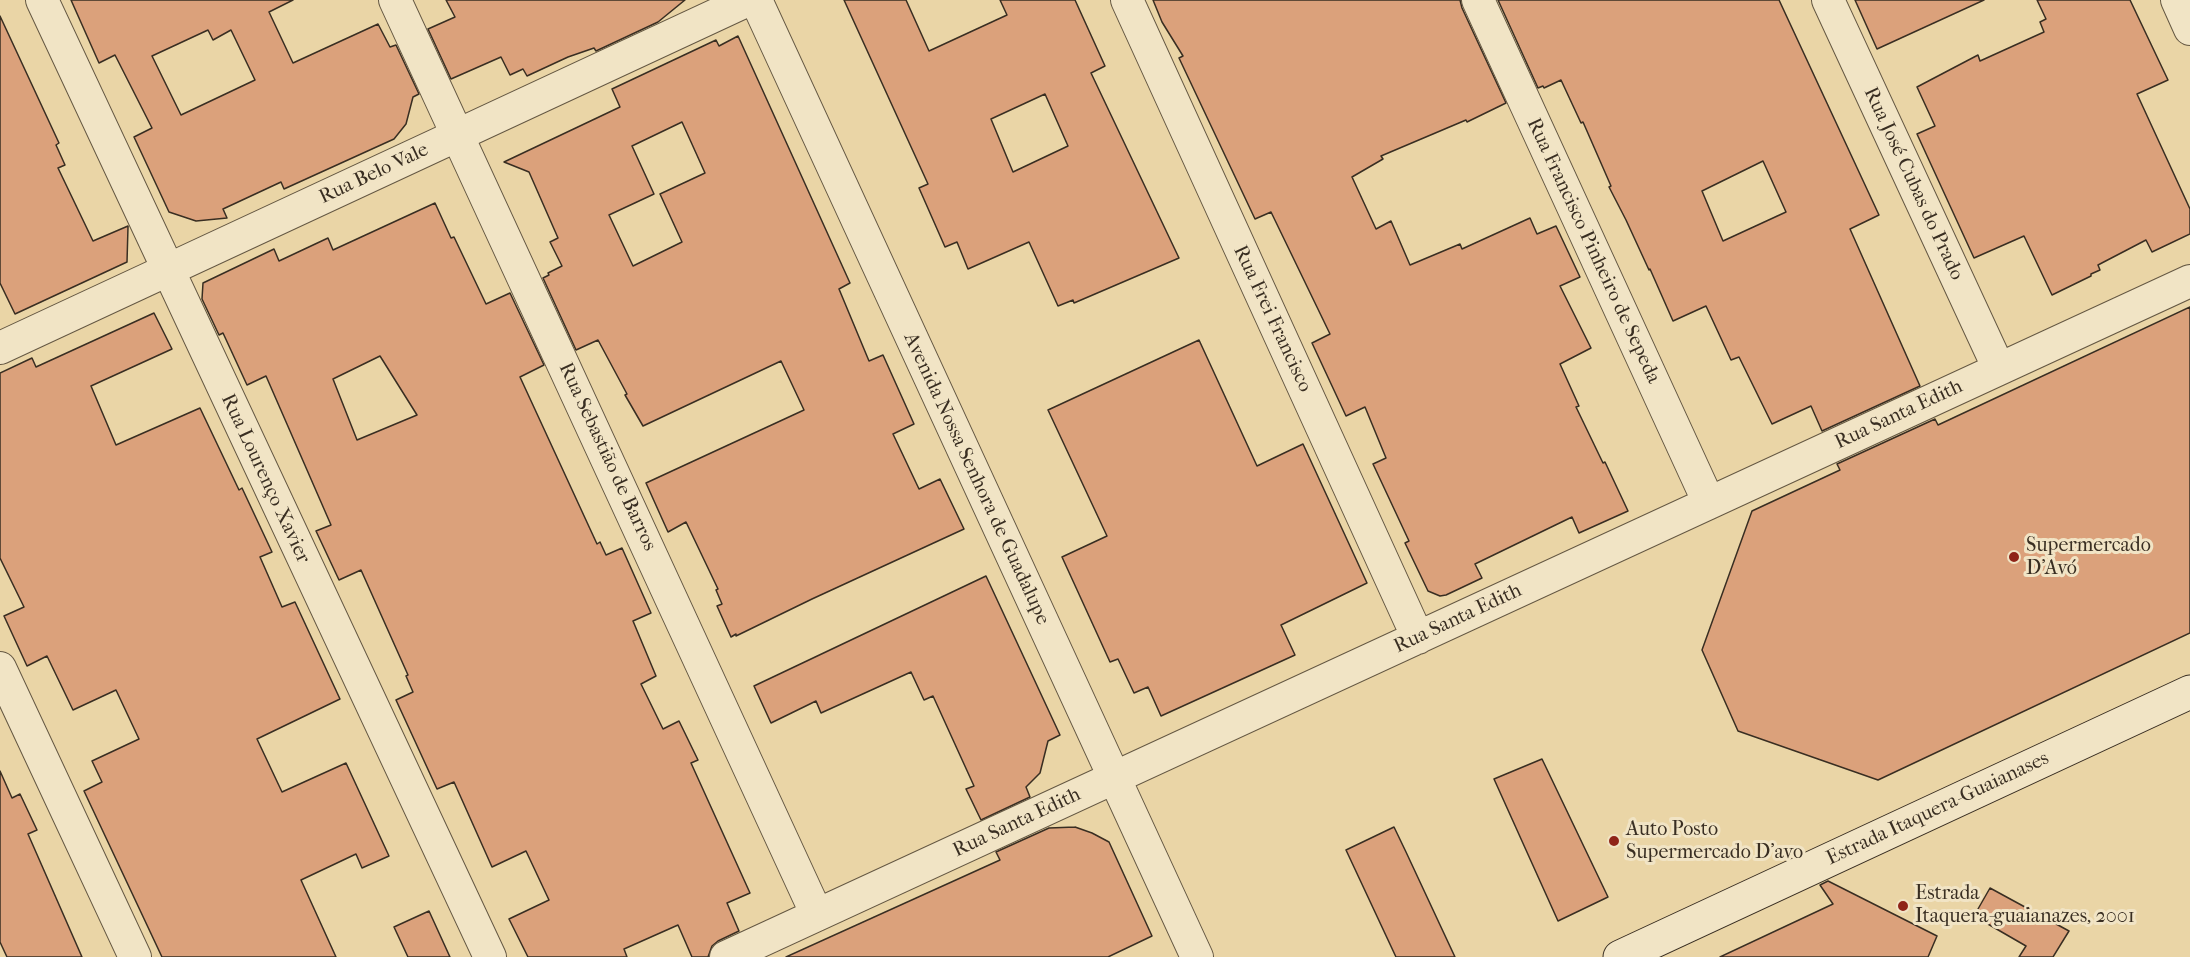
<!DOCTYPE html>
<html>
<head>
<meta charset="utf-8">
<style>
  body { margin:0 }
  canvas { display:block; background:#ead5a6 }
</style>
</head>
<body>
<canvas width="2190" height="957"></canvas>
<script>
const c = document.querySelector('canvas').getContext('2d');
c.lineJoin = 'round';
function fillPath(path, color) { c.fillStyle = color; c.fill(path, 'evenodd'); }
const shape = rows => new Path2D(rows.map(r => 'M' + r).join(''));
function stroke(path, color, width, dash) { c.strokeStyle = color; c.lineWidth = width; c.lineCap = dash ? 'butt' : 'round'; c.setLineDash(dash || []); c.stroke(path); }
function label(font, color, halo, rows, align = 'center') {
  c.font = font + ' "IM FELL French Canon",serif'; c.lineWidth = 6; c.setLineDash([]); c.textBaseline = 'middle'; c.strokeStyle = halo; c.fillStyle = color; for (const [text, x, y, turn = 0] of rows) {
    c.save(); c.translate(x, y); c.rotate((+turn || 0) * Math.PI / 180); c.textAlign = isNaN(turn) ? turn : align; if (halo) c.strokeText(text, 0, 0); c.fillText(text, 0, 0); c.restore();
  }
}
const building = shape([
  [71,0,293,0,269,12,293,63,378,24,390,47,396,45,419,94,413,97,406,124,394,139,284,189,281,182,223,209,227,218,196,221,169,212,134,137,152,128,115,55,99,63,71,0],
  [208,30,213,40,231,30,255,80,181,115,152,56,208,30],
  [446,0,685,0,658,22,596,51,594,48,568,57,527,76,523,69,510,75,501,57,451,79,428,29,455,17,446,0],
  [844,0,906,0,929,51,1007,15,1000,0,1075,0,1105,66,1091,73,1179,258,1074,303,1073,300,1058,306,1029,242,968,269,957,242,945,247,919,188,928,184,844,0],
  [1045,94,1068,146,1013,172,991,119,1045,94],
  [1153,0,1460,0,1462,8,1506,103,1467,122,1466,120,1381,156,1383,159,1352,177,1376,229,1391,221,1410,265,1460,244,1462,249,1530,218,1537,234,1556,226,1580,277,1560,286,1591,348,1560,364,1579,406,1576,407,1603,463,1605,462,1628,511,1579,533,1572,517,1475,564,1482,578,1446,595,1440,596,1428,591,1405,543,1409,541,1373,464,1386,458,1365,407,1346,416,1312,343,1330,334,1271,212,1255,219,1179,58,1183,56,1162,22,1153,0],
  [1498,0,1779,0,1879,215,1850,229,1920,386,1822,431,1811,406,1772,424,1739,357,1731,360,1706,306,1673,321,1650,269,1649,270,1626,220,1609,187,1611,186,1583,122,1581,123,1561,80,1544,88,1543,86,1538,88,1498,0],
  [1763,161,1786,212,1723,241,1702,191,1763,161],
  [1855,0,1984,0,1877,49,1855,0],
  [2037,0,2130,0,2168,80,2137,94,2190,209,2190,234,2152,252,2146,240,2098,265,2100,270,2091,274,2091,276,2052,295,2024,236,1974,258,1917,134,1935,126,1917,87,1978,55,1980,61,2044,32,2040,22,2046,19,2037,0],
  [0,16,59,143,56,145,65,165,58,168,93,241,128,226,128,227,127,262,15,314,0,283,0,16],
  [738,36,850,283,839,289,869,361,883,355,914,424,893,434,919,489,940,479,964,529,812,599,736,636,736,634,731,637,717,606,722,604,716,590,718,589,686,522,668,532,646,483,804,410,781,361,643,426,625,395,627,394,598,340,576,350,543,278,549,275,548,273,562,266,550,242,558,238,529,172,504,162,620,107,612,89,716,40,719,46,738,36],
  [682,122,705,173,660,194,682,242,633,266,609,215,654,194,632,146,682,122],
  [435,203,451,238,454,237,486,304,510,293,544,365,520,377,597,544,600,542,606,555,622,548,651,613,633,621,656,676,641,684,663,729,679,721,698,760,691,763,750,893,727,903,739,931,718,941,712,946,708,957,692,957,678,925,624,949,627,957,528,957,509,919,549,900,526,851,492,867,454,782,437,789,396,700,413,692,406,676,408,675,361,570,339,580,316,531,331,525,266,376,247,385,223,333,219,335,202,299,203,283,274,249,279,261,328,238,333,250,435,203],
  [380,356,417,415,357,440,333,379,380,356],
  [2190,307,2190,633,1878,780,1738,731,1702,650,1752,511,1840,470,1837,464,1935,419,1938,425,2190,307],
  [154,313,172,349,91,386,116,445,200,408,239,490,242,488,272,552,260,557,282,607,295,602,340,699,257,739,282,792,346,763,389,856,362,868,356,854,301,880,336,957,162,957,84,791,102,782,92,761,139,739,116,690,73,710,47,656,27,666,4,616,24,607,0,558,0,373,32,358,36,367,154,313],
  [1199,340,1257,466,1303,444,1367,583,1281,625,1295,655,1161,716,1148,687,1134,693,1118,659,1110,662,1062,557,1107,536,1048,410,1199,340],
  [986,576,1060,735,1048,741,1040,773,1026,787,1030,797,981,820,966,789,974,786,933,696,924,700,911,672,821,713,816,701,771,723,754,686,986,576],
  [1542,759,1608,897,1558,921,1494,779,1542,759],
  [0,771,12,798,20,794,37,830,28,834,82,957,7,957,0,942,0,771],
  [1075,827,1092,833,1109,842,1152,936,1108,957,786,957,1000,860,996,852,1049,828,1075,827],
  [1394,827,1406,852,1455,957,1396,957,1346,850,1394,827],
  [1828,881,1937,936,1928,957,1720,957,1833,904,1820,885,1828,881],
  [1990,888,2069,931,2053,957,2019,957,2026,946,1974,916,1990,888],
  [429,911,450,957,408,957,394,927,429,911]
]);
const minor = shape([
  [42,0,490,957],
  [395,0,817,915],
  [756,0,1197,957],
  [1127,0,1418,638],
  [1478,0,1709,503],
  [1828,0,1999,369],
  [2177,0,2190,29],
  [0,348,748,0],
  [0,668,135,957],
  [726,957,2190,281]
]);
const secondary = shape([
  [1620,957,2190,692]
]);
const markers = [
  [2014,557,6,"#8f2418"],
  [1614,841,6,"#8f2418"],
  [1903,906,6,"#8f2418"]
];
const streetNames = [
  ["Rua Belo Vale",374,174,-25],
  ["Rua José Cubas do Prado",1913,184,65],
  ["Rua Francisco Pinheiro de Sepeda",1593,251,65],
  ["Rua Frei Francisco",1272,319,65],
  ["Rua Santa Edith",1899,415,-25],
  ["Rua Sebastião de Barros",607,457,65],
  ["Rua Lourenço Xavier",265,479,65],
  ["Avenida Nossa Senhora de Guadalupe",976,479,65],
  ["Rua Santa Edith",1458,619,-25],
  ["Estrada Itaquera-Guaianases",1938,809,-25],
  ["Rua Santa Edith",1017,823,-25]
];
const poiNames = [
  ["Supermercado",2026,546],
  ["D'Avó",2026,569],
  ["Auto Posto",1626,830],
  ["Supermercado D'avo",1626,853],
  ["Estrada",1915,894],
  ["Itaquera-guaianazes, 2001",1915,917]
];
fillPath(building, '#dba17b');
stroke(building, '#392e22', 1.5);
stroke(minor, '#655843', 34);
stroke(secondary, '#392e22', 35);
stroke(minor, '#f1e4c5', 32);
stroke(secondary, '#f1e4c5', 33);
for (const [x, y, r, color] of markers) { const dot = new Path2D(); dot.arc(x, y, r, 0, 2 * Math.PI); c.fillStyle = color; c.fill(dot); stroke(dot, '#f1e4c5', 2); }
label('20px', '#392e22', '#f1e4c5', streetNames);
label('20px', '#392e22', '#f1e4c5', poiNames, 'left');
</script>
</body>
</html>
